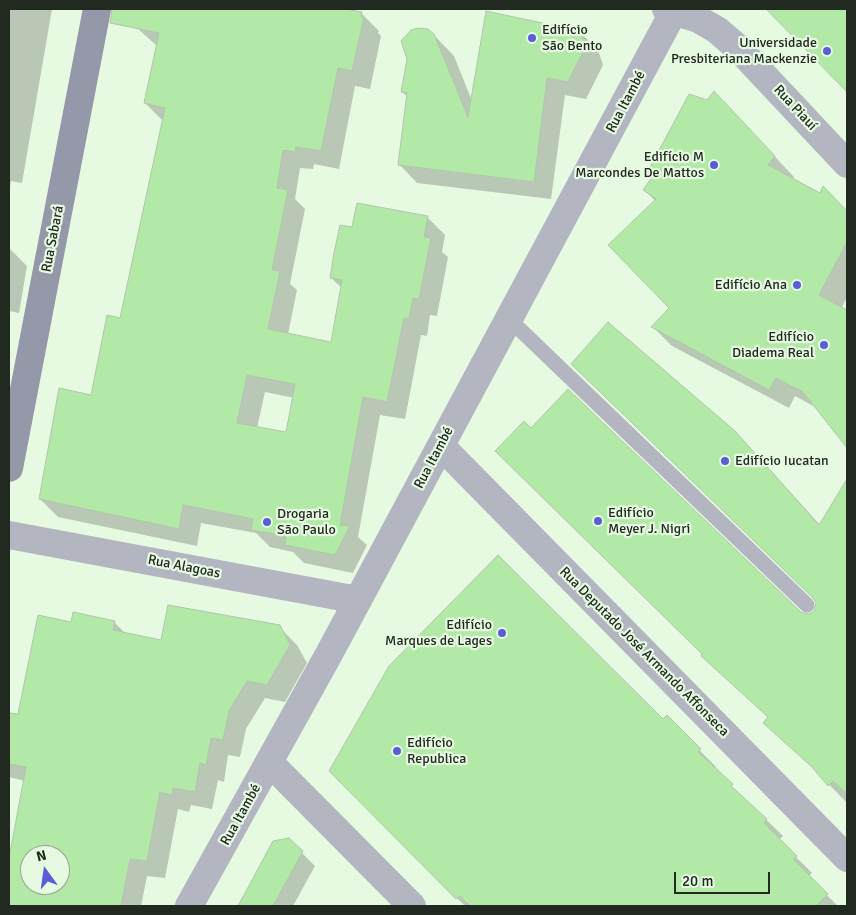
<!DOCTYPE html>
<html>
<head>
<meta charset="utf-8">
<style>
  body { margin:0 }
  #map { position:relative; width:856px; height:915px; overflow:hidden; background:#e6fae2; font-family:Signika,sans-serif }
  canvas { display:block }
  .frame { position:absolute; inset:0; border:10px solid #222920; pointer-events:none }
  .north { position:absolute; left:20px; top:845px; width:50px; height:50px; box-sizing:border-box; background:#e6fae2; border:1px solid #98a694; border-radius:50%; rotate:346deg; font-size:14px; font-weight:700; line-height:20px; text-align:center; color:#222920 }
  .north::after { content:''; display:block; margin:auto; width:18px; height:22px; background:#595ed6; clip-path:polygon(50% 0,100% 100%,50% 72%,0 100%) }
  .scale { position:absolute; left:674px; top:872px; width:96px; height:22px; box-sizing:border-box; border:2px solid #222920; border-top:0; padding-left:6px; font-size:15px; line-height:18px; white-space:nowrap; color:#222920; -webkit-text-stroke:4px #e6fae2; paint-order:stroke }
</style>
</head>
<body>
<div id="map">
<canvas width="856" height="915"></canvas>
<div class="frame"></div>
<div class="north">N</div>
<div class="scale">20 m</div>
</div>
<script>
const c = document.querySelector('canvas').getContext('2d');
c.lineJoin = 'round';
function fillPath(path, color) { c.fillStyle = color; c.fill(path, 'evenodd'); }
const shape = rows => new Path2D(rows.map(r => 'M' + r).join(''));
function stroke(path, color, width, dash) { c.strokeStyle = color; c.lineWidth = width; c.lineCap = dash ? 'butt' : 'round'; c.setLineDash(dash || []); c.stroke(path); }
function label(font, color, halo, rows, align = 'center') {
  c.font = font + ' Signika,sans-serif'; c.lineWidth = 4.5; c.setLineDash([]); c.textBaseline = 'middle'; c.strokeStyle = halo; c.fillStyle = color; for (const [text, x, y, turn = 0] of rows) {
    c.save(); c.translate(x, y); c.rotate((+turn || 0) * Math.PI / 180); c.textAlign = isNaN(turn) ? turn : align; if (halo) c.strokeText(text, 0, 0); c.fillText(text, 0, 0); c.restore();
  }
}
const shadow = shape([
  [9,9,52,9,22,183,11,181,9,195],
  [141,9,339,9,361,13,379,31,378,33,381,36,370,89,355,86,339,169,314,164,313,169,300,168,295,199,305,209,290,284,297,290,288,334,332,343,342,288,331,278,354,228,428,218,445,235,442,252,448,257,437,316,430,315,427,336,421,335,405,419,380,415,358,537,367,545,353,573,304,563,293,552,270,547,256,533,201,523,197,546,58,517,40,499,92,396,121,320,136,244,138,244,163,121,145,103,157,46,137,28],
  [265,392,294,398,287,434,257,428],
  [768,9,847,9,847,90],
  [431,32,454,56,472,101,580,32,598,50,603,65,586,99,565,95,551,199,417,183,399,164,408,97,402,92],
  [733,112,794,177,792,179,820,194,824,188,847,212,847,297,841,309,847,312,847,446,817,408,795,396,789,408,672,346,653,327,670,308,655,201,645,190],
  [9,248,27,266,19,313,9,311],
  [754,452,820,525,847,481,847,803,820,775,765,723,769,718,703,654,800,613,811,615,818,607],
  [114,622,126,634,162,641,279,627,297,645,307,663,285,702,265,698,246,729,240,757,228,755,224,782,218,780,212,809,191,805,189,812,178,809,165,878,147,876,141,906,9,906,9,864,25,781,9,777,9,714,19,716,72,623],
  [30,855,60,855,60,885,30,885],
  [667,717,716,767,714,769,783,836,779,840,812,873,808,877,838,906,465,906,331,771,663,721],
  [289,840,315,866,293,906,239,906,274,842]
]);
const building = shape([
  [112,9,345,9,362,12,361,16,364,17,352,71,338,68,321,151,296,147,295,152,283,150,277,188,288,190,272,270,280,271,268,329,331,342,342,280,330,278,334,253,340,225,352,227,357,203,428,216,424,237,431,238,419,299,413,298,409,319,404,318,387,402,363,397,340,525,350,526,335,555,285,545,286,536,251,530,253,519,183,505,179,529,39,499,59,388,91,395,107,315,120,318,165,108,144,103,159,33,110,23,112,9],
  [247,375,295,384,286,432,237,423,247,375],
  [766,9,847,9,847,92,766,9],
  [486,11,580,31,586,46,568,82,547,78,534,182,398,165,407,93,401,92,407,59,401,41,411,30,418,28,428,29,434,34,468,117,486,11],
  [714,91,775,156,768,165,820,193,823,186,847,211,847,242,819,295,847,310,847,448,803,392,776,378,769,390,651,327,669,308,608,245,656,199,643,190,652,177,647,173,689,94,707,100,714,91],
  [608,322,735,431,819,525,847,479,847,794,833,781,828,786,811,766,763,723,768,717,701,656,702,654,495,451,524,421,531,428,568,389,801,612,809,614,814,611,816,603,813,598,571,364,608,322],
  [498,555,663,719,667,715,701,749,698,752,733,784,731,786,767,819,764,823,797,856,793,859,828,894,816,906,470,906,460,896,456,899,329,771,389,666,498,555],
  [168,605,280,625,290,645,267,685,247,681,229,711,223,740,211,738,206,765,200,763,195,792,173,788,172,795,160,792,147,861,130,859,121,906,9,906,9,858,26,767,9,764,9,713,18,714,38,615,71,622,73,612,115,621,113,630,161,640,168,605],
  [30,855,60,855,60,885,30,885,30,855],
  [289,838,303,851,273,906,238,906,273,841,289,838]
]);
const lane = shape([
  [509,319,807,605]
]);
const street = shape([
  [666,9,698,19,717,30,738,48,847,164],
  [441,446,847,858],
  [9,535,358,600],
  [270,763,412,906],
  [189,906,329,654,675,9]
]);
const secondary = shape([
  [9,468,97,9]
]);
const markers = [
  [532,38,5,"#595ed6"],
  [827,51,5,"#595ed6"],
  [714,165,5,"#595ed6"],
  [797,285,5,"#595ed6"],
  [824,345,5,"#595ed6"],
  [725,461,5,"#595ed6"],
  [598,521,5,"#595ed6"],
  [267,522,5,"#595ed6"],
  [502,633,5,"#595ed6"],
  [397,751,5,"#595ed6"]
];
const poiNames = [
  ["Edifício",542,30],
  ["São Bento",542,46],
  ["Universidade",817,43,"right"],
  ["Presbiteriana Mackenzie",817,59,"right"],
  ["Edifício M",704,157,"right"],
  ["Marcondes De Mattos",704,173,"right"],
  ["Edifício Ana",787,285,"right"],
  ["Edifício",814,337,"right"],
  ["Diadema Real",814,353,"right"],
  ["Edifício Iucatan",735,461],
  ["Edifício",608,513],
  ["Meyer J. Nigri",608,529],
  ["Drogaria",277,514],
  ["São Paulo",277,530],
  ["Edifício",492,625,"right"],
  ["Marques de Lages",492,641,"right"],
  ["Edifício",407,743],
  ["Republica",407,759]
];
const streetNames = [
  ["Rua Itambé",626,102,-62],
  ["Rua Piauí",795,108,47],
  ["Rua Sabará",53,239,-79],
  ["Rua Itambé",434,458,-62],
  ["Rua Alagoas",184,567,11],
  ["Rua Deputado José Armando Affonseca",644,652,45],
  ["Rua Itambé",241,815,-61]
];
fillPath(shadow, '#0003');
fillPath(building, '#b2e9a6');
stroke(building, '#b2c4ae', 1);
stroke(lane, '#b3b6c1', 15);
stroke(street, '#b3b6c1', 28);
stroke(secondary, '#9498a9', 28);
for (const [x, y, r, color] of markers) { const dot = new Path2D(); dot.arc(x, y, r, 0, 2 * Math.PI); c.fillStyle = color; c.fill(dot); stroke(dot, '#e6fae2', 2); }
label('14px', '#222920', '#e6fae2', poiNames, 'left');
label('14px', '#222920', '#e6fae2', streetNames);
</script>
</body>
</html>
